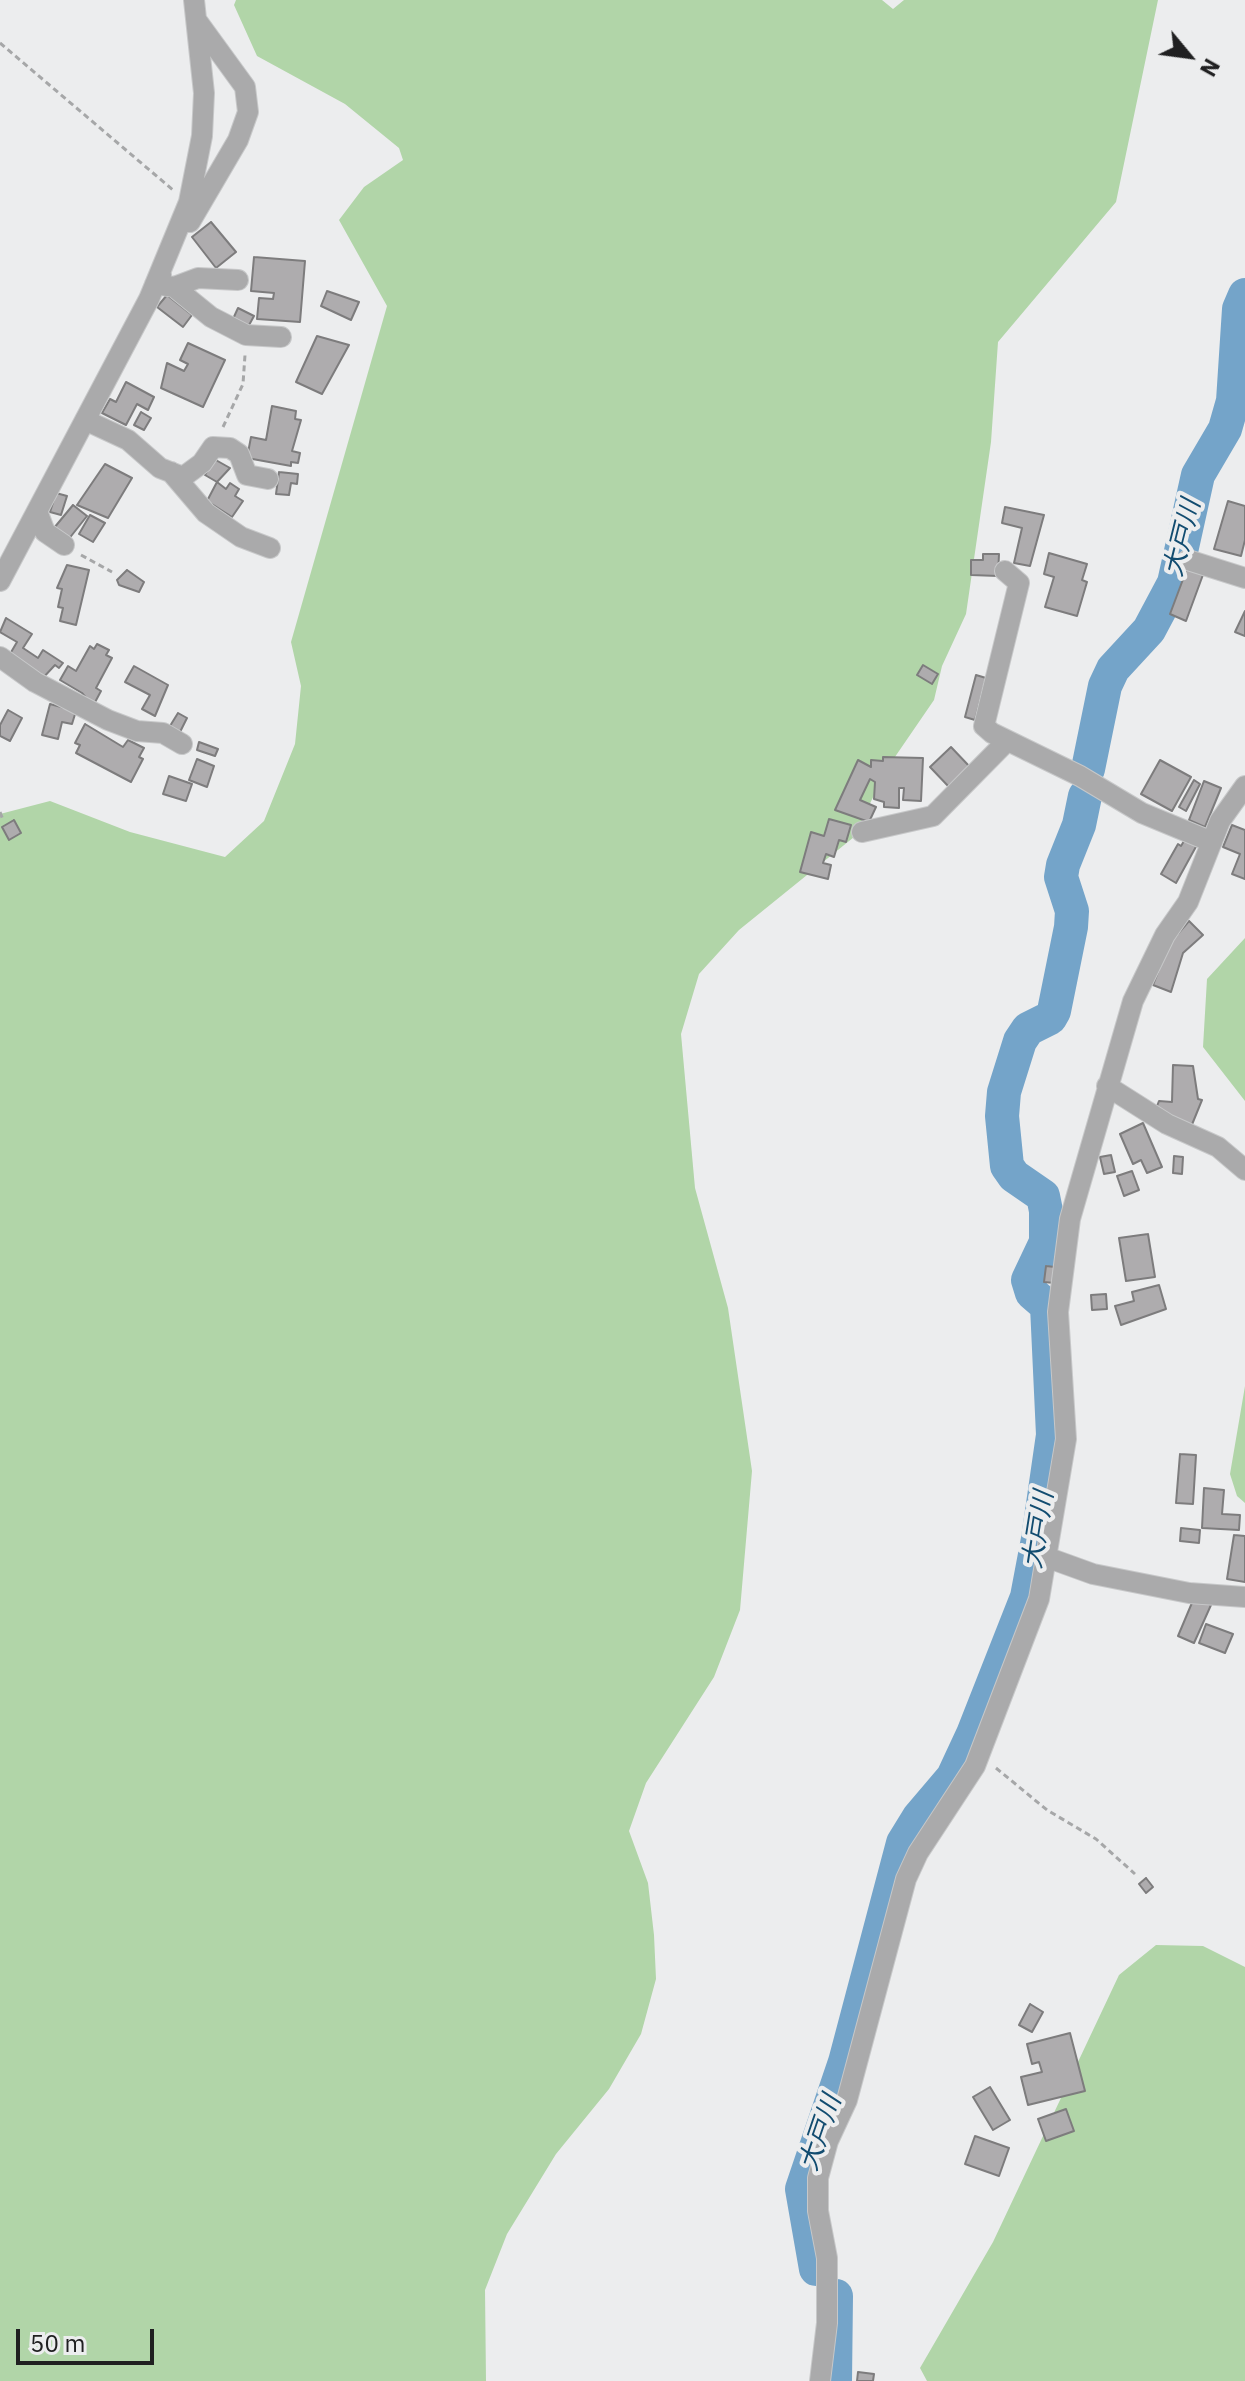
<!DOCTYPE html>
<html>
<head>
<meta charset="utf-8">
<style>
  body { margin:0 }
  #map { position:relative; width:1245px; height:2381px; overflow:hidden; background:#ecedee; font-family:"IBM Plex Sans",sans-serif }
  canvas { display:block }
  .north { position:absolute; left:1149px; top:16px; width:80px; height:80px; -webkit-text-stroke:6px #ecedee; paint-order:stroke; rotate:119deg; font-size:22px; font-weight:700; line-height:32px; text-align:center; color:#202021 }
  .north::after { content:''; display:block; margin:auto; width:28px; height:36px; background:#202021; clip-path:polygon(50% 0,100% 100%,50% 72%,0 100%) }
  .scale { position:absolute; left:16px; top:2329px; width:138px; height:36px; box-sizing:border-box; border:4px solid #202021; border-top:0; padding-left:10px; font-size:24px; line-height:28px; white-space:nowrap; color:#202021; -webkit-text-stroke:6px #ecedee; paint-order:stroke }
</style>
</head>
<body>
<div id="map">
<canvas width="1245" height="2381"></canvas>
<div class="north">N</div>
<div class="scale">50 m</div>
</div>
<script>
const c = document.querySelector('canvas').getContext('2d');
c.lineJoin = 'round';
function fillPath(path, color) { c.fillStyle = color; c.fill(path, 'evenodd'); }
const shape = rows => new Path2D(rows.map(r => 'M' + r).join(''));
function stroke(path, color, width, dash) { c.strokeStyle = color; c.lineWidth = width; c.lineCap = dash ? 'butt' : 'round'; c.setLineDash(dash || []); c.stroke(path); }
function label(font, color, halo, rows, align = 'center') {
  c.font = font + ' "IBM Plex Sans","Noto Sans JP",sans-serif'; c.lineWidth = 8; c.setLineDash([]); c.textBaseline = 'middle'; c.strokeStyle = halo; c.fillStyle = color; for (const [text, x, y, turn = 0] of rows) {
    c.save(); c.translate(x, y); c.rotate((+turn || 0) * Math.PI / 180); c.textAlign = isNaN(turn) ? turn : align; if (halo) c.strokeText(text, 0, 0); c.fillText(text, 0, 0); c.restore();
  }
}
const green = shape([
  [236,0,882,0,893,9,904,0,1158,0,1116,202,998,342,991,442,966,614,942,666,934,700,886,770,854,837,739,930,699,974,681,1034,695,1188,728,1308,752,1471,740,1610,714,1677,646,1783,629,1831,648,1883,654,1935,656,1979,641,2034,609,2089,556,2154,507,2234,485,2290,486,2381,0,2381,0,814,50,801,130,832,225,857,264,821,295,744,301,686,291,642,387,306,339,220,364,187,403,160,399,148,345,104,257,56,234,5],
  [1245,938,1245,1101,1203,1047,1207,979],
  [1245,1386,1245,1503,1237,1496,1230,1474],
  [1156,1945,1203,1946,1245,1967,1245,2381,927,2381,920,2368,993,2242,1119,1975]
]);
const river = shape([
  [1088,769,1105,686,1113,669,1149,630,1174,583,1198,475,1225,429,1233,401,1239,309,1245,295],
  [816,2269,802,2189,845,2062,903,1843,919,1817,953,1777,973,1734,1027,1597,1038,1539,1053,1435,1047,1306,1032,1293,1028,1280,1046,1242,1046,1211,1043,1196,1014,1176,1007,1166,1002,1116,1004,1092,1020,1041,1028,1029,1050,1018,1054,1011,1071,927,1072,911,1061,877,1063,865,1079,825,1085,796],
  [835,2381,836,2296]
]);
const building = shape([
  [211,222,236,252,216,268,192,237,211,222],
  [254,257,305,261,300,322,257,319,259,298,273,299,274,293,251,291,254,257],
  [327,291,359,302,351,320,321,306,327,291],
  [167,295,192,315,183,327,157,307,167,295],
  [238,308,254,316,248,327,233,319,238,308],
  [317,336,349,345,322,394,296,382,317,336],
  [188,343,225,360,203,407,161,388,167,363,184,371,188,364,180,360,188,343],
  [126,382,154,397,148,410,137,404,126,425,102,413,110,399,116,402,126,382],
  [272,406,296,411,295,419,301,420,292,451,300,453,298,463,291,462,291,466,247,458,251,437,266,440,272,406],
  [141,412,151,418,144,430,134,425,141,412],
  [214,459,230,468,217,482,205,475,214,459],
  [105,464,132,478,108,518,77,505,105,464],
  [279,472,298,474,297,484,291,483,289,495,276,494,279,472],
  [217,482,226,489,230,483,239,489,235,496,243,501,232,517,207,501,217,482],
  [56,493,67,496,61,515,50,512,56,493],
  [1228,501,1245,506,1245,540,1241,556,1214,549,1228,501],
  [73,505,87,516,68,540,54,528,73,505],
  [1005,507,1044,515,1030,566,1014,563,1022,528,1002,523,1005,507],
  [90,515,105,523,93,542,79,534,90,515],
  [1049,553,1087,564,1082,580,1087,582,1077,616,1045,607,1054,577,1044,574,1049,553],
  [983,554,999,554,998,576,971,575,971,560,983,560,983,554],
  [67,565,89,570,76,625,60,621,63,608,58,607,62,589,57,588,67,565],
  [1188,566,1204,572,1186,621,1170,614,1188,566],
  [127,570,144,582,139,592,119,585,117,580,127,570],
  [1245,611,1245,636,1235,632,1245,611],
  [6,618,32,634,23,648,38,658,43,650,63,663,59,668,55,665,41,680,10,654,17,642,0,632,6,618],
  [97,644,109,650,106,655,112,658,96,688,101,691,93,706,82,693,60,680,68,666,76,671,90,646,94,649,97,644],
  [923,665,938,674,932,684,917,675,923,665],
  [134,666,168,685,155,716,142,709,150,695,125,682,134,666],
  [976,675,986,678,975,720,965,717,976,675],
  [50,704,76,711,72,724,62,722,58,739,42,735,50,704],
  [8,710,22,718,10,741,0,736,0,725,8,710],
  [178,713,187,718,180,732,170,726,178,713],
  [85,724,123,747,128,740,144,748,139,757,143,759,131,782,76,753,80,745,75,743,85,724],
  [199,742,218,749,215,756,197,750,199,742],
  [951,747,970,767,949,787,930,767,951,747],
  [883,757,923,758,921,801,903,800,904,788,899,788,899,808,884,807,884,802,874,799,875,782,870,779,860,800,876,807,869,822,835,810,858,760,871,767,871,760,883,761,883,757],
  [197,759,214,766,207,787,189,780,197,759],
  [1160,760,1191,777,1172,811,1141,794,1160,760],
  [169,776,192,784,186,801,163,794,169,776],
  [1194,780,1200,784,1186,811,1179,807,1194,780],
  [1204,781,1221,788,1205,827,1189,820,1204,781],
  [829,819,851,825,846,842,839,840,834,857,826,854,823,863,831,865,828,879,800,872,811,832,824,836,829,819],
  [14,820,21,833,9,840,2,827,14,820],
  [1232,825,1245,830,1245,879,1232,874,1240,854,1223,847,1232,825],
  [1187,836,1198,843,1176,883,1161,874,1178,844,1181,846,1187,836],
  [1189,921,1203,935,1183,953,1171,992,1153,985,1169,944,1189,921],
  [1173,1065,1193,1066,1198,1099,1202,1100,1191,1127,1155,1111,1159,1101,1172,1102,1173,1065],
  [1143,1123,1162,1167,1147,1173,1141,1160,1133,1164,1120,1134,1143,1123],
  [1111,1155,1115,1172,1104,1174,1100,1157,1111,1155],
  [1174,1156,1183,1157,1182,1174,1173,1173,1174,1156],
  [1132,1171,1139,1190,1124,1196,1117,1176,1132,1171],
  [1148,1234,1155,1277,1126,1281,1119,1238,1148,1234],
  [1046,1266,1055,1267,1054,1283,1044,1282,1046,1266],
  [1159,1285,1166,1309,1121,1325,1115,1306,1134,1301,1132,1292,1159,1285],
  [1106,1294,1107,1309,1092,1310,1091,1295,1106,1294],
  [1180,1454,1196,1455,1193,1504,1176,1503,1180,1454],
  [1204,1488,1224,1490,1222,1514,1240,1515,1239,1530,1202,1528,1204,1488],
  [1181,1528,1200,1530,1199,1543,1180,1541,1181,1528],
  [1234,1535,1245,1536,1245,1582,1227,1579,1234,1535],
  [1194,1598,1211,1605,1194,1643,1178,1636,1194,1598],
  [1206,1624,1233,1634,1225,1653,1199,1643,1206,1624],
  [1146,1878,1153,1887,1146,1893,1139,1884,1146,1878],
  [1030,2004,1043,2012,1032,2032,1019,2025,1030,2004],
  [1070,2033,1085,2091,1028,2105,1021,2077,1042,2072,1039,2062,1032,2064,1027,2044,1070,2033],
  [990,2087,1010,2120,993,2130,973,2097,990,2087],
  [1066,2109,1074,2131,1046,2141,1038,2119,1066,2109],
  [975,2136,1009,2148,999,2176,965,2164,975,2136],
  [858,2372,874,2374,873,2381,857,2381,858,2372]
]);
const path = shape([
  [0,43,173,190],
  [223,427,243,384,245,355],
  [81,555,112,572],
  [0,812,3,820],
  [996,1768,1047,1810,1096,1839,1135,1874]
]);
const minor = shape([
  [190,222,238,140,248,112,245,87,197,21],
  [161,275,155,284,174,287,211,317,246,335,281,337],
  [174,287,198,278,238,280],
  [85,420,128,440,160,468,183,477,202,463,213,447,230,448,239,454,247,475,268,479],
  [171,472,206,513,241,537,270,548],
  [37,511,45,532,64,545],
  [1188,560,1245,578],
  [1005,571,1019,583,984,726,992,733,1080,776,1142,813,1212,842],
  [0,581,149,299,189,202,202,136,204,93,194,0],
  [0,657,35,682,108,720,137,731,163,733,182,744],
  [862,832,933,816,1007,741],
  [1107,1086,1167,1124,1218,1147,1245,1170],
  [1046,1557,1093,1574,1189,1593,1245,1597],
  [820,2381,827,2323,827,2258,818,2211,818,2178,828,2141,847,2100,906,1879,918,1853,975,1766,1039,1599,1066,1439,1058,1312,1070,1219,1133,1001,1165,935,1188,902,1220,821,1245,786]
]);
const waterNames = [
  ["大戸川",1183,538,-76],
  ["大戸川",1039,1530,-81],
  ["大戸川",821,2133,-71]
];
fillPath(green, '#b1d5a8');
stroke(river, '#74a4c9', 34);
fillPath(building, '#aeacae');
stroke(building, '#7d7c7d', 2);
stroke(minor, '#c7c8c9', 22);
stroke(path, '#a6a7a8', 3, [6, 4]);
stroke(minor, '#aaaaab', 20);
label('italic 26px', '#124c70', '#ecedee', waterNames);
</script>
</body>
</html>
